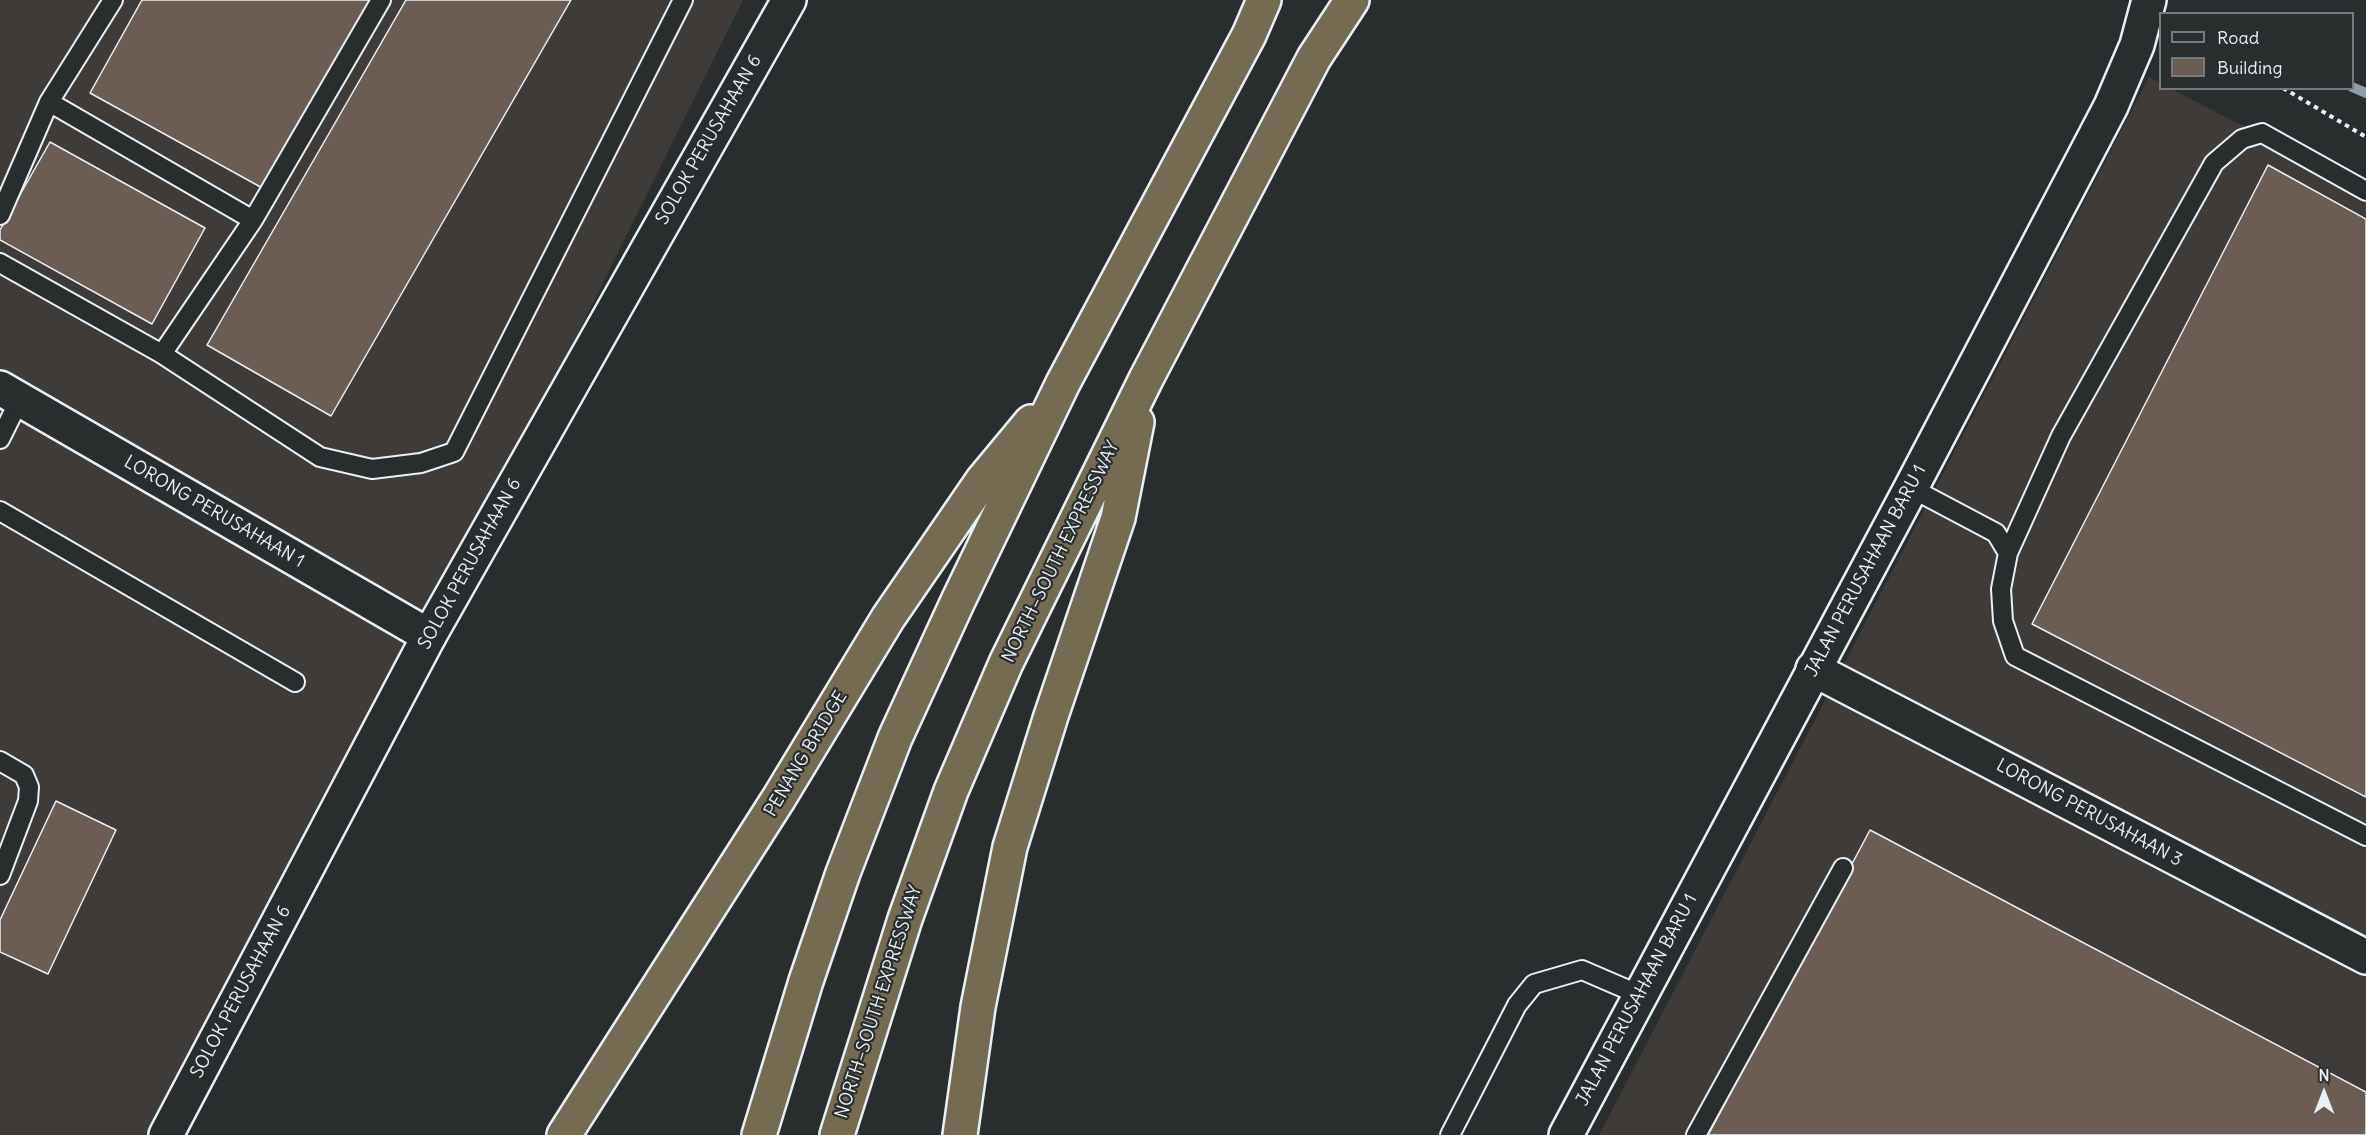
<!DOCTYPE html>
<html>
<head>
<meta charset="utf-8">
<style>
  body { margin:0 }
  #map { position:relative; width:2366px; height:1135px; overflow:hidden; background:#2a2d2e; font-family:Delius,sans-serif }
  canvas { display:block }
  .legend { position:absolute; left:2159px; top:12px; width:195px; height:78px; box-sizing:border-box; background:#2a2d2e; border:2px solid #767b7f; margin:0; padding:8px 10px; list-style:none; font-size:18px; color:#e8f1f8 }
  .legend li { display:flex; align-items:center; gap:12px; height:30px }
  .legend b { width:30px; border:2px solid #767b7f }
  .north { position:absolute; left:2294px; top:1063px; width:60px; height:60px; -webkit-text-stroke:4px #2a2d2e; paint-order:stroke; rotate:0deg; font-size:16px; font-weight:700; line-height:24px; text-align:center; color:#e8f1f8 }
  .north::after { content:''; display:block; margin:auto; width:21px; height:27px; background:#e8f1f8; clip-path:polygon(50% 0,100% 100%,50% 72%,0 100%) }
</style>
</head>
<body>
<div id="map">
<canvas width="2366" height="1135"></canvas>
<ul class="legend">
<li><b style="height:8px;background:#2a2d2e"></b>Road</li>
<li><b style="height:16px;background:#6c5d54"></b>Building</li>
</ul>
<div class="north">N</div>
</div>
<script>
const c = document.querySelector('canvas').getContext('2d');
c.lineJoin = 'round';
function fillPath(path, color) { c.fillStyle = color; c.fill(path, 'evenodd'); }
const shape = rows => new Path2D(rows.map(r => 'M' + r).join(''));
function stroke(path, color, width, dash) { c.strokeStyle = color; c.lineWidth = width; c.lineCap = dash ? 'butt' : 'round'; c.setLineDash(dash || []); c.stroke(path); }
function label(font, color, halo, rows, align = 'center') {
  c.font = font + ' Delius,sans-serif'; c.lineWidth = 4.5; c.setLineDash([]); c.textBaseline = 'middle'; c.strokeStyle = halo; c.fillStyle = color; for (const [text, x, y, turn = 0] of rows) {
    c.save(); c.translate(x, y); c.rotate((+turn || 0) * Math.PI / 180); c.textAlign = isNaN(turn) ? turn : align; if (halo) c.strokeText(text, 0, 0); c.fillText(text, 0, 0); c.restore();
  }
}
const built = shape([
  [0,0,743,0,460,572,172,1135,0,1135],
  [2149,77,2160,83,2160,88,2171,89,2366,189,2366,1135,1599,1135]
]);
const stream = shape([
  [2352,87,2366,93]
]);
const building = shape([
  [142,0,372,0,266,190,90,93,142,0],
  [406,0,571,0,331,416,207,345,406,0],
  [50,142,205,228,152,324,0,240,0,230,50,142],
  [2268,165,2366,219,2366,797,2032,624,2268,165],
  [56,801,116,830,48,974,0,952,0,920,56,801],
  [1870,830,2366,1092,2366,1135,1708,1135,1870,830]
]);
const path = shape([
  [2283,88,2366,137]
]);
const lane = shape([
  [49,102,253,220],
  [0,215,49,102,113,0],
  [0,263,162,354,320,457,372,469,421,463,454,452,683,0],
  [162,354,253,220,381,0],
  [0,439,20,399],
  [1911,488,1996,533,2008,553,2001,589,2003,621,2015,656,2366,836],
  [0,511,295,682],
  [2008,553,2061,436,2214,163,2242,139,2262,133,2366,191],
  [0,761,24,775,29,787,28,801,0,875],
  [1450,1135,1517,1005,1534,984,1582,970,1640,995],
  [1696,1135,1843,868]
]);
const street = shape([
  [1813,669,2366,957],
  [166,1135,429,636]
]);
const secondary = shape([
  [0,388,429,636,789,0],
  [1566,1135,1911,488,2111,106,2137,45,2149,0]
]);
const highway = shape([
  [564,1135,779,798,888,618,982,481,1031,422],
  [759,1135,806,981,843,873,895,738,958,601,1063,383,1249,35,1264,0],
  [837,1135,905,919,951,791,1006,663,1146,379,1314,58,1352,0],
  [960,1135,978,1007,1010,847,1051,716,1118,518,1137,422]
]);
const streetNames = [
  ["SOLOK PERUSAHAAN 6",709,140,-60],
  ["LORONG PERUSAHAAN 1",214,512,30],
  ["NORTH–SOUTH EXPRESSWAY",1061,552,-64],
  ["SOLOK PERUSAHAAN 6",470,564,-61],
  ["JALAN PERUSAHAAN BARU 1",1866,571,-62],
  ["PENANG BRIDGE",806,754,-59],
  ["LORONG PERUSAHAAN 3",2089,813,28],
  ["SOLOK PERUSAHAAN 6",241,992,-62],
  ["JALAN PERUSAHAAN BARU 1",1637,1000,-62],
  ["NORTH–SOUTH EXPRESSWAY",879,1002,-72]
];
fillPath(built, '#3e3b39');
stroke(stream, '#8a9fa6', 10);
fillPath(building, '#6c5d54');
stroke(building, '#e8f1f8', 1.5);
stroke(lane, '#e8f1f8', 22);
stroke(street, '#e8f1f8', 38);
stroke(secondary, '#e8f1f8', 38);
stroke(highway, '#e8f1f8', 38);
stroke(path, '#e8f1f8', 4, [4.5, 4.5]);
stroke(lane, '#2a2d2e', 18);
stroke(street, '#2a2d2e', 33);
stroke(secondary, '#2a2d2e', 33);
stroke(highway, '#746b52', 33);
label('18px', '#e8f1f8', '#2a2d2e', streetNames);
</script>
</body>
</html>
